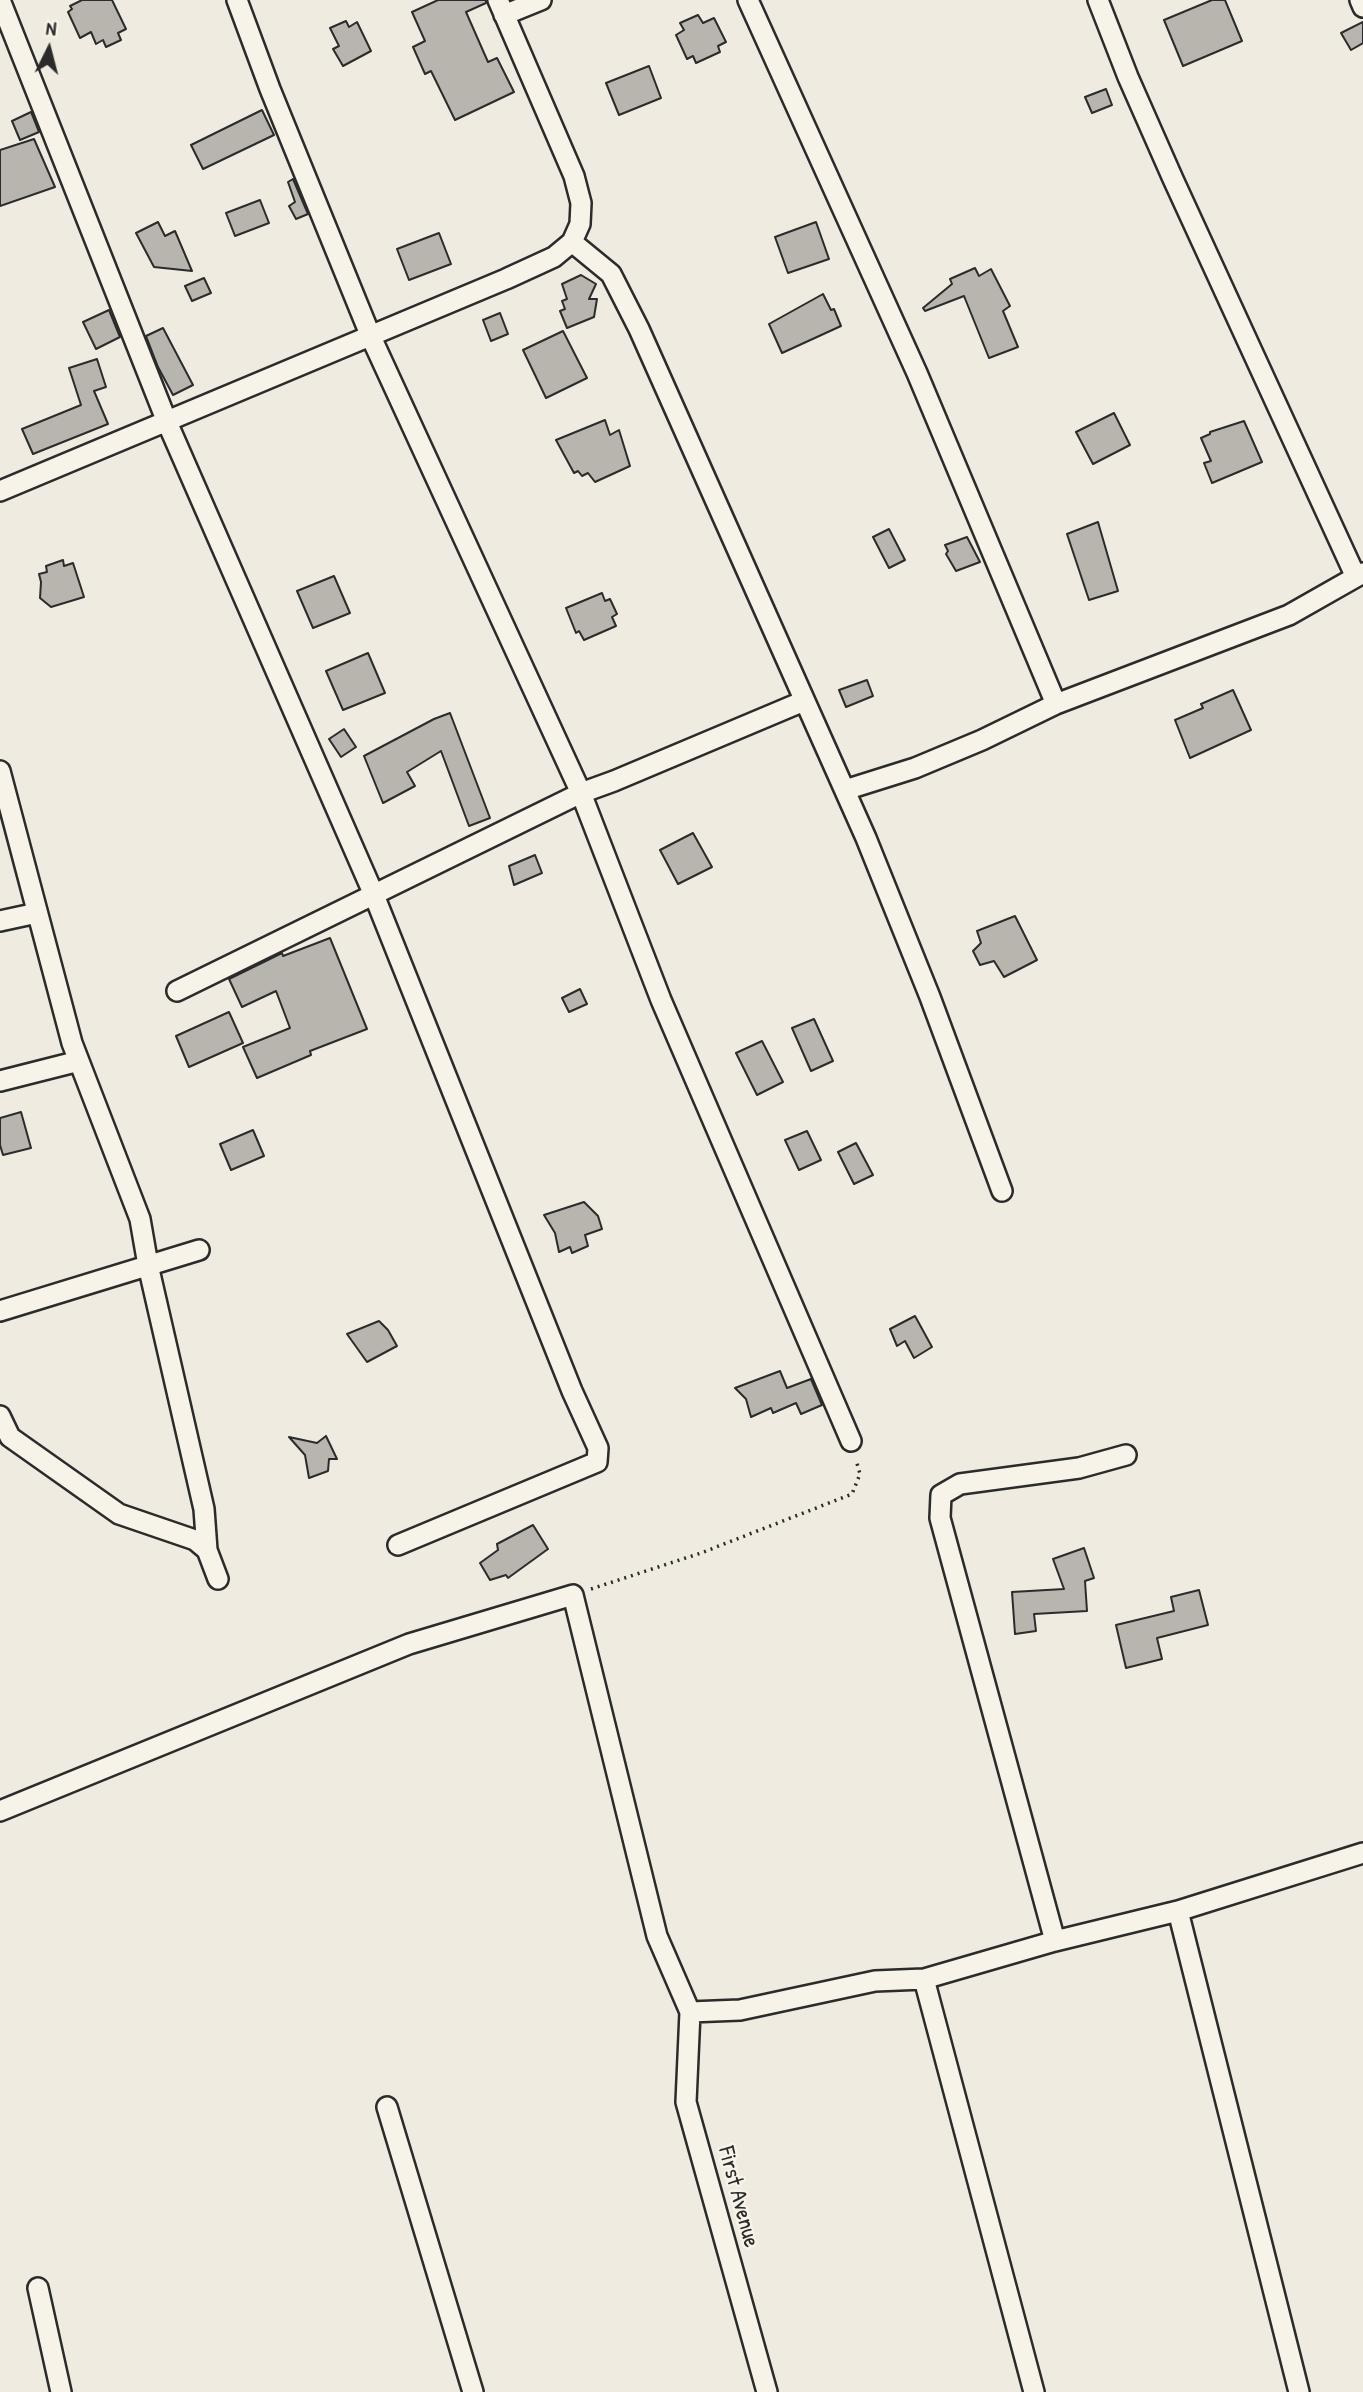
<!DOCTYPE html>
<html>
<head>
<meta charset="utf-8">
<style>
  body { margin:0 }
  #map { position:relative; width:1363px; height:2392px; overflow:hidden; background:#efebe0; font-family:"Patrick Hand",sans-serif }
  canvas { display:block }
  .north { position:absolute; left:14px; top:14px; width:70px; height:70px; -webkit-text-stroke:5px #f7f3e8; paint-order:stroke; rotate:6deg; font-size:19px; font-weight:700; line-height:28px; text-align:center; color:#2b2b2b }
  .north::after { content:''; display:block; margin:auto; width:24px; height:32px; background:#2b2b2b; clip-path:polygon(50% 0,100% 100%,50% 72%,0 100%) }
</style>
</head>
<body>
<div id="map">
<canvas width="1363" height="2392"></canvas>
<div class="north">N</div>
</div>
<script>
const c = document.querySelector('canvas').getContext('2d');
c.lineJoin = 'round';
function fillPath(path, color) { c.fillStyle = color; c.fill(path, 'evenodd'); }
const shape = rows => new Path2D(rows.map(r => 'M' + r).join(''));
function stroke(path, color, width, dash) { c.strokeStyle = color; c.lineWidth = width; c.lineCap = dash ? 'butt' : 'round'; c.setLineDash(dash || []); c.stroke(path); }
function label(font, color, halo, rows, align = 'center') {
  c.font = font + ' "Patrick Hand",sans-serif'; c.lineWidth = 5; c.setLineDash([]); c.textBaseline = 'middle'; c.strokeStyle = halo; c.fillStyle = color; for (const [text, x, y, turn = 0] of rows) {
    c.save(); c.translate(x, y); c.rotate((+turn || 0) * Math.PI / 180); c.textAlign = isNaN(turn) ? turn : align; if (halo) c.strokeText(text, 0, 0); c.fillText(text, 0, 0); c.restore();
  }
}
const building = shape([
  [82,0,112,0,126,29,118,33,121,40,106,47,103,40,96,44,91,32,80,38,68,12,72,9,70,6,82,0],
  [438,0,486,0,486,3,466,12,488,62,497,58,514,92,455,120,431,71,425,74,413,47,425,41,412,12,438,0],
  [1212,0,1225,0,1242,41,1183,66,1164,20,1212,0],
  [698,15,703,23,714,18,726,42,718,46,720,52,696,63,693,56,687,59,676,35,684,30,680,23,698,15],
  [346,21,349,27,357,22,371,51,343,66,333,49,339,46,330,28,346,21],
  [1363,22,1363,43,1351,50,1341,33,1363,22],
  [649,66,661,98,619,115,606,83,649,66],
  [1106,89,1112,105,1092,113,1085,97,1106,89],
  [262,110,274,135,203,169,191,145,262,110],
  [31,112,39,132,20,140,12,121,31,112],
  [34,139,55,187,0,206,0,150,34,139],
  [293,179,308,214,296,219,289,206,295,202,288,182,293,179],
  [260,200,269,223,235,236,226,213,260,200],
  [158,222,165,236,175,231,192,271,154,267,136,233,158,222],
  [816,222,829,259,788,273,775,237,816,222],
  [439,233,451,264,409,280,397,249,439,233],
  [975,268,979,276,991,269,1010,306,1003,311,1018,347,989,358,964,296,925,311,923,308,952,284,950,279,975,268],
  [581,275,596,284,589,299,597,299,594,317,567,328,560,311,565,309,562,301,567,299,562,284,581,275],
  [204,278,211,293,192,301,185,286,204,278],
  [823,294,831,310,834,309,841,326,782,353,769,324,823,294],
  [109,310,120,337,96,349,83,322,109,310],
  [500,313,508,334,491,341,483,320,500,313],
  [163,328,193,385,173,395,158,367,146,336,163,328],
  [563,331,587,378,546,398,523,350,563,331],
  [97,359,106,387,94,391,108,424,33,454,22,429,81,405,69,368,97,359],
  [1114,413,1130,445,1093,464,1076,432,1114,413],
  [605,420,610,435,619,430,630,466,595,482,588,473,582,476,578,471,574,473,556,440,605,420],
  [1244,421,1262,462,1212,483,1204,463,1211,461,1201,438,1210,434,1210,432,1244,421],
  [1098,522,1118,591,1089,600,1067,534,1098,522],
  [889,529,905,560,889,568,873,537,889,529],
  [967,537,980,562,956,571,946,554,948,551,945,545,967,537],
  [63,560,64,566,73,563,84,597,51,607,40,598,41,582,39,574,47,572,46,566,63,560],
  [334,576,350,613,313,628,297,591,334,576],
  [602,593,605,601,610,599,617,614,612,617,616,626,584,640,579,631,576,633,566,608,602,593],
  [368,653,385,693,343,710,326,671,368,653],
  [867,680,873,696,846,707,839,690,867,680],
  [1233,690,1251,730,1190,758,1175,720,1203,708,1201,704,1233,690],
  [450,713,490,818,469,826,441,751,407,772,415,786,383,803,364,756,434,719,450,713],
  [344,729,356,747,341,757,329,739,344,729],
  [693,833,712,867,678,884,660,850,693,833],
  [535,855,542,873,514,885,509,866,535,855],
  [1015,916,1037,960,1004,977,994,961,980,965,973,951,981,943,977,931,1015,916],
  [330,938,367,1029,310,1051,311,1055,257,1078,243,1047,290,1028,276,991,242,1007,229,979,282,953,283,956,330,938],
  [580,989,587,1004,569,1012,562,998,580,989],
  [229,1012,243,1043,189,1067,176,1036,229,1012],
  [814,1019,833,1061,811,1071,792,1028,814,1019],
  [762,1041,783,1082,757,1095,736,1053,762,1041],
  [21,1112,31,1148,3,1155,0,1145,0,1118,21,1112],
  [253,1130,264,1156,231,1170,220,1144,253,1130],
  [807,1131,821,1160,799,1170,785,1140,807,1131],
  [856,1143,873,1175,854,1184,838,1152,856,1143],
  [584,1202,598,1216,602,1229,585,1235,588,1246,572,1253,570,1247,559,1252,555,1233,544,1215,584,1202],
  [915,1316,932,1347,914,1358,905,1341,897,1346,890,1329,915,1316],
  [379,1321,388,1330,397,1346,367,1362,347,1334,379,1321],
  [780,1371,787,1388,811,1379,822,1405,801,1414,796,1403,773,1413,771,1408,751,1417,746,1399,735,1388,780,1371],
  [326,1436,337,1459,329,1459,328,1471,309,1478,305,1455,289,1437,317,1443,326,1436],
  [533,1525,548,1549,508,1578,506,1575,490,1580,480,1563,498,1550,497,1544,533,1525],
  [1084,1548,1094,1578,1085,1581,1087,1611,1034,1614,1036,1631,1015,1634,1012,1592,1064,1589,1053,1559,1084,1548],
  [1199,1590,1208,1625,1157,1638,1162,1659,1126,1668,1116,1625,1174,1611,1171,1597,1199,1590]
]);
const path = shape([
  [591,1589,701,1553,852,1494,860,1474,856,1460]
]);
const minor = shape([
  [0,0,167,422,374,895,572,1391,598,1448,597,1462,398,1545],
  [237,0,270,89,371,337,581,793,661,1000,851,1441],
  [748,0,917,373,1056,704],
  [1098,0,1128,77,1173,179,1355,575],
  [1360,0,1363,7],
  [504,15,541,0],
  [572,242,611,274,639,329,866,838,930,997,1002,1191],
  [0,491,506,279,554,257,572,242,580,224,581,203,574,176,498,0],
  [0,771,72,1043,140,1219,148,1265,204,1509,207,1550],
  [845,790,915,768,982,740,1056,704,1289,615,1363,573],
  [0,921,37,913],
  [177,991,581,793,614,781,804,701],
  [0,1081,79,1061],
  [0,1311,199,1250],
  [0,1416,10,1437,119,1514,195,1540,207,1550,218,1579],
  [0,1811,409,1644,573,1595,657,1936,690,2012,686,2102,767,2392],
  [1178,1911,1299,2392],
  [1055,1941,940,1518,941,1495,960,1484,1079,1468,1126,1455],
  [924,1979,1034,2392],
  [690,2012,740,2010,875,1981,924,1979,1055,1941,1178,1911,1363,1853],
  [387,2107,473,2392],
  [38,2288,61,2392]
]);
const streetNames = [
  ["First Avenue",738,2197,75]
];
fillPath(building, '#b8b5ae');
stroke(building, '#2b2b2b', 2);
stroke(minor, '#2b2b2b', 24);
stroke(path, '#2b2b2b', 3.5, [2, 5]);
stroke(minor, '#f7f3e8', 19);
label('23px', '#2b2b2b', '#f7f3e8', streetNames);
</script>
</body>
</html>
